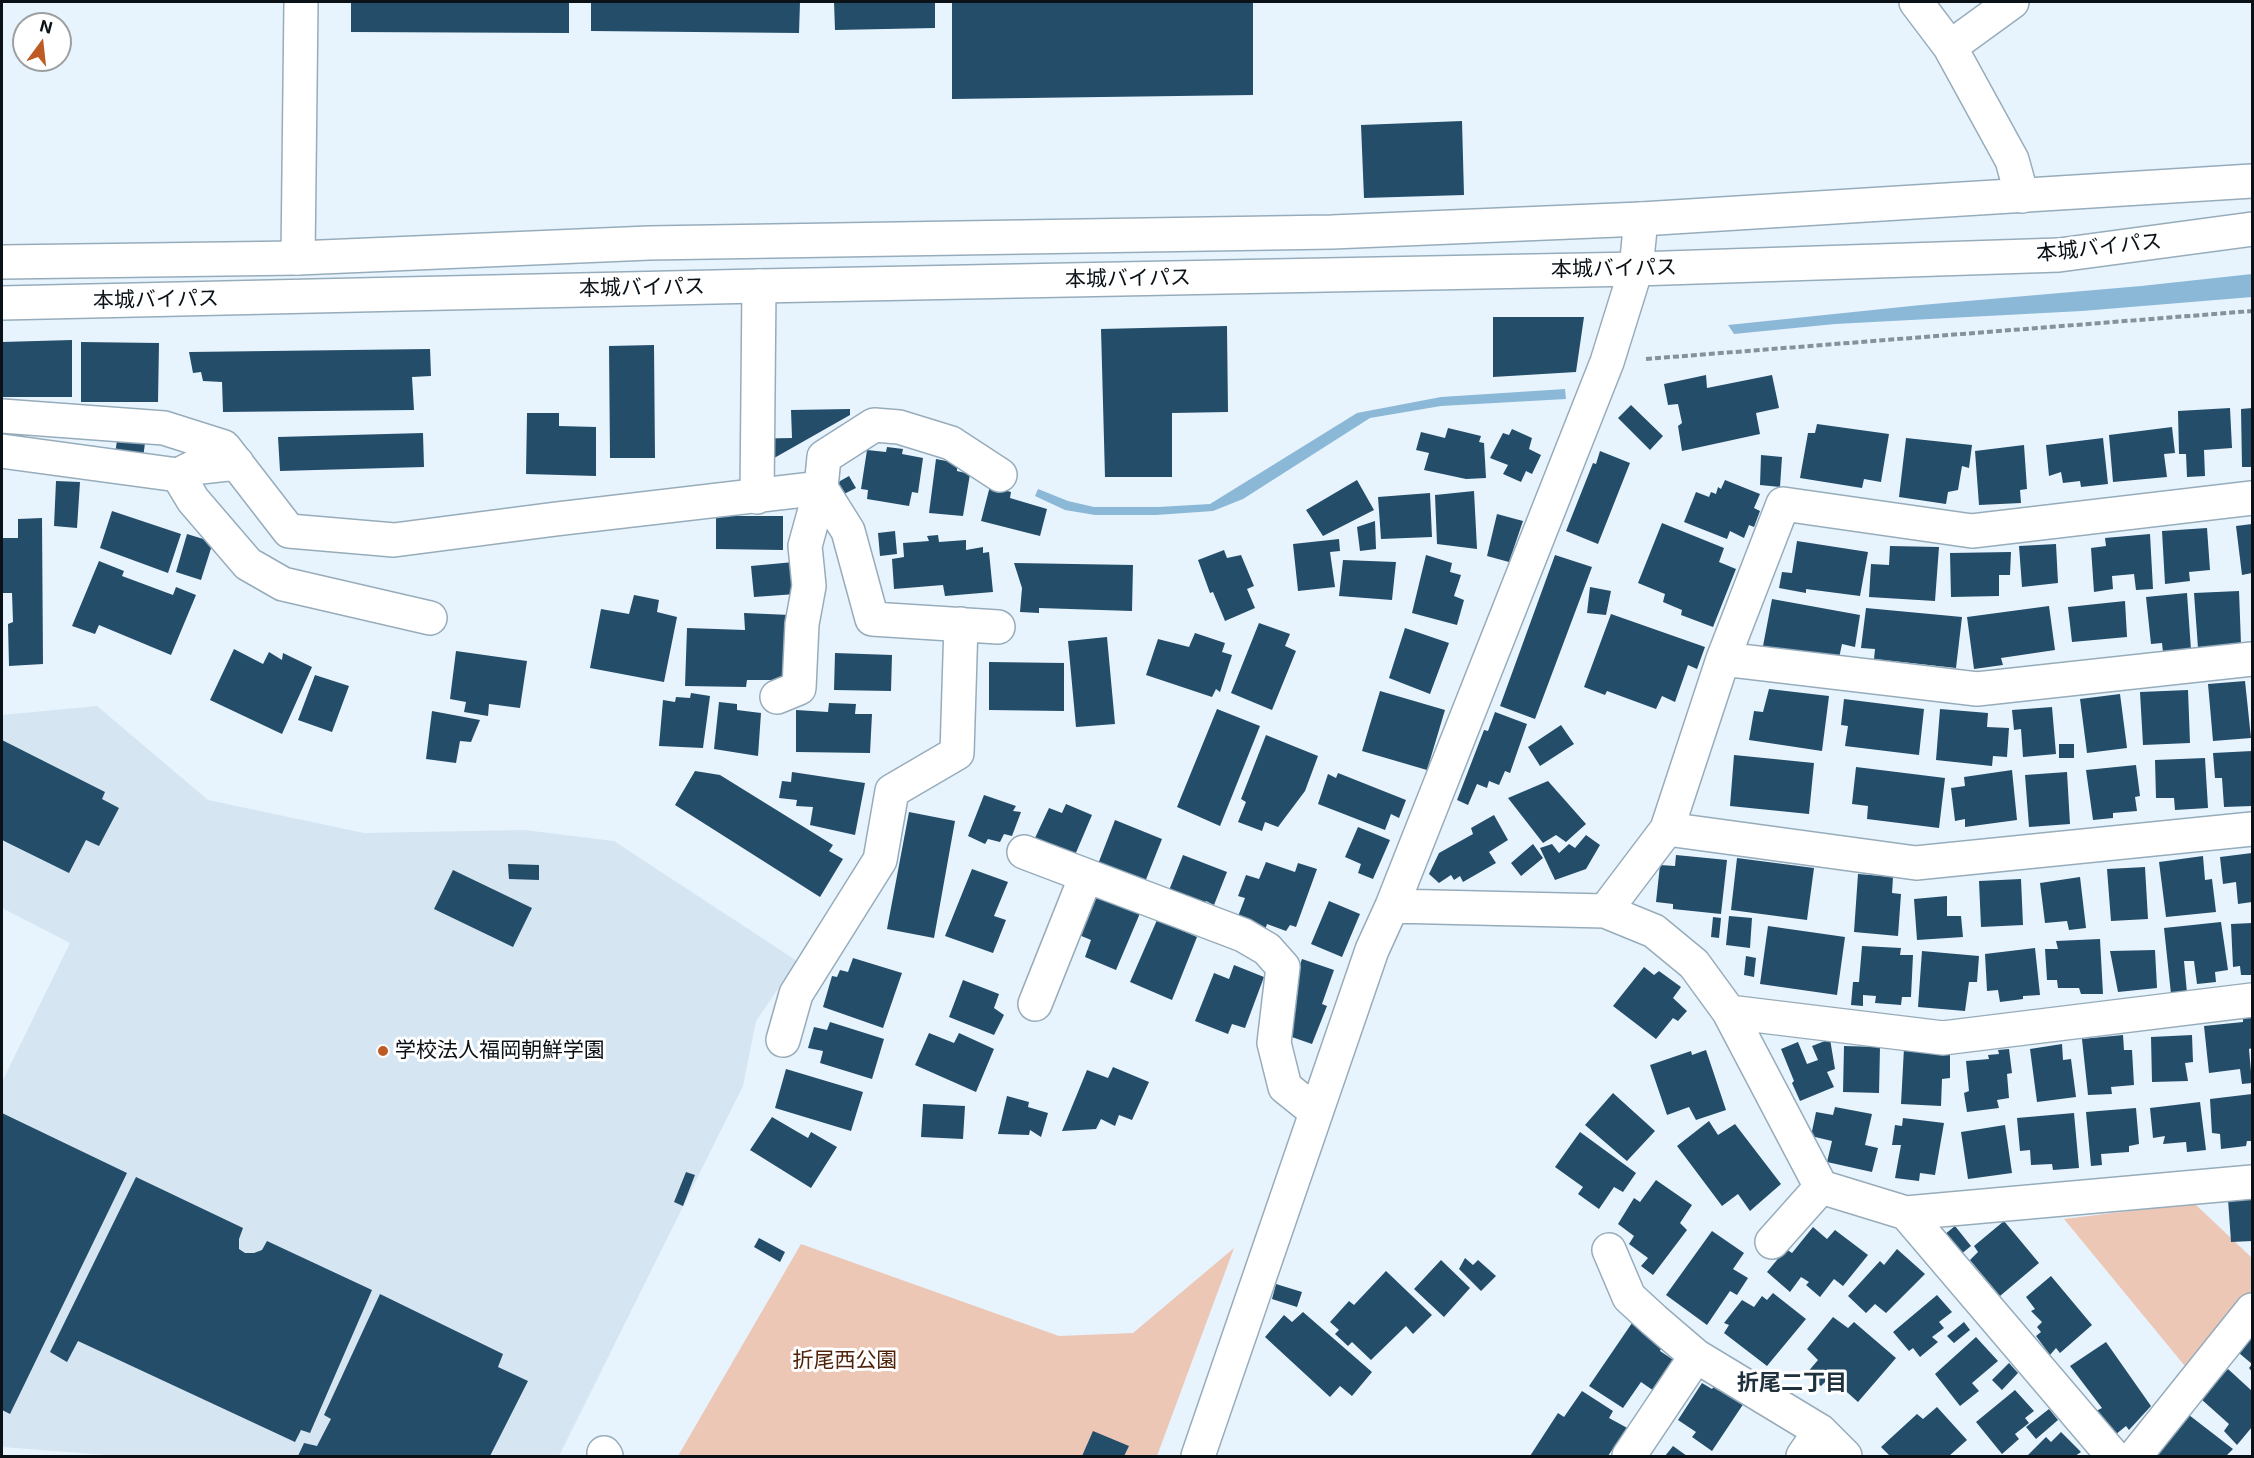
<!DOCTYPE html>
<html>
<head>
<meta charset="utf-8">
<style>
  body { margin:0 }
  #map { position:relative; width:2254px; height:1458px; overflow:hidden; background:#e7f4fe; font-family:Inter,sans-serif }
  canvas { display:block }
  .frame { position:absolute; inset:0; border:3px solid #0a1117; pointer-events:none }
  .north { position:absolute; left:12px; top:12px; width:60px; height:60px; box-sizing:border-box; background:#fff; border:2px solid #9da0a2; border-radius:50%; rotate:15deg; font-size:16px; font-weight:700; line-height:24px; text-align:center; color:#0a1117 }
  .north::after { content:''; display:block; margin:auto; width:21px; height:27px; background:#be5b24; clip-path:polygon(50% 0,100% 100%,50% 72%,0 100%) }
</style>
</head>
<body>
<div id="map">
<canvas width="2254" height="1458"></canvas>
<div class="frame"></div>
<div class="north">N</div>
</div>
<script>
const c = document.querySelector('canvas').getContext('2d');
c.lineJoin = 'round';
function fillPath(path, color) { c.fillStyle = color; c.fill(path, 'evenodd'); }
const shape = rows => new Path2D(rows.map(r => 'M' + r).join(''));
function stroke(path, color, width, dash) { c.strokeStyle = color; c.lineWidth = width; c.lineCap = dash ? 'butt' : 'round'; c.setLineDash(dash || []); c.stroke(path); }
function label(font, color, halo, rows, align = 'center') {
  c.font = font + ' Inter,"Noto Sans JP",sans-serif'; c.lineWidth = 6; c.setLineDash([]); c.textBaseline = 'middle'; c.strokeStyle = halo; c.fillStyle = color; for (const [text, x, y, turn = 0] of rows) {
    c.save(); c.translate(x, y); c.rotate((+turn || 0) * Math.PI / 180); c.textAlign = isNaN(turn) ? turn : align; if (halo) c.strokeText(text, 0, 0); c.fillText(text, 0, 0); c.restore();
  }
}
const built = shape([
  [97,706,208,800,364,833,524,830,614,841,797,961,756,1021,743,1086,559,1456,119,1456,2,1447,2,1082,70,943,2,908,2,715]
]);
const green = shape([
  [2194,1203,2252,1258,2252,1320,2198,1382,2064,1219],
  [801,1244,1059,1336,1133,1333,1234,1248,1157,1456,678,1456]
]);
const water = shape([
  [2252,274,2252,297,2082,311,1835,324,1734,334,1728,325,1921,305,2141,286],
  [1565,389,1566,399,1441,406,1370,418,1243,499,1213,511,1156,515,1095,515,1065,510,1035,496,1038,489,1068,501,1094,507,1158,507,1210,504,1357,413,1441,397]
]);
const building = shape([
  [351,2,569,2,569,33,351,32],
  [591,2,800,2,799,33,591,31],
  [834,2,935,2,935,28,835,30],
  [952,2,1253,2,1253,95,952,99],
  [1462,121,1464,195,1364,198,1361,125],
  [1493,317,1584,317,1576,372,1493,377],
  [1227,326,1228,412,1172,413,1172,477,1105,477,1101,329],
  [72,340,72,397,2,397,2,342],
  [81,342,159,343,158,402,81,402],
  [654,345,655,458,610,458,609,346],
  [430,349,431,376,412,377,414,410,223,412,222,382,203,381,201,372,193,373,189,352],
  [1706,375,1707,388,1772,375,1779,408,1756,413,1760,434,1682,451,1678,426,1682,423,1678,404,1668,405,1664,384],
  [1631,405,1663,436,1650,450,1618,418],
  [2230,408,2232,448,2204,450,2205,476,2187,477,2186,454,2179,454,2178,411],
  [2252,408,2252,467,2242,467,2241,409],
  [850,409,850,415,746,474,740,467,741,439,792,438,791,410],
  [527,413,559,413,559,426,596,427,596,476,526,474],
  [1817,424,1889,434,1881,482,1864,479,1862,488,1800,478,1808,433,1815,433],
  [2172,427,2175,453,2164,454,2167,477,2113,482,2109,435],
  [1448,428,1481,436,1479,442,1484,443,1486,478,1466,479,1424,470,1429,453,1416,450,1421,432,1445,438],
  [1512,429,1532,438,1529,449,1541,455,1532,474,1526,471,1521,482,1503,474,1508,465,1490,458,1503,433,1509,435],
  [423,433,424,467,280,471,278,437],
  [1906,438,1972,445,1969,468,1962,466,1958,490,1948,492,1946,504,1899,497],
  [2103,438,2108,484,2081,487,2080,481,2063,483,2061,472,2049,476,2046,445],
  [117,440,145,443,143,458,115,455],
  [2024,445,2027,489,2020,490,2021,503,1979,505,1975,451],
  [887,447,903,449,902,454,923,458,918,493,912,492,909,506,867,499,868,490,861,489,867,450,886,452],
  [1600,451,1630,463,1598,544,1566,531,1593,463,1596,464],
  [1761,455,1782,457,1780,487,1760,485],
  [936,459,957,463,957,471,970,474,963,516,929,513],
  [849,476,856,488,840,496,833,485],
  [1357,480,1374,510,1323,536,1306,510],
  [1725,480,1760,494,1754,508,1760,511,1754,527,1749,525,1744,538,1730,531,1727,539,1684,522,1696,492,1709,497,1711,492,1716,494,1718,487,1721,489],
  [56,481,80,482,77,528,54,526],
  [990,486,1011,492,1010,498,1047,509,1040,536,981,521],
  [1474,491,1477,549,1437,544,1435,495],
  [1430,493,1432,537,1381,539,1378,497],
  [112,511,181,534,168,573,100,548],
  [1497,514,1523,521,1509,562,1487,556],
  [716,516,783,516,783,550,716,549],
  [42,518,43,664,9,666,8,624,13,622,12,593,2,593,2,538,18,538,18,519],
  [1375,521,1376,549,1360,551,1357,527],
  [1662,523,1724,548,1719,562,1736,569,1713,627,1681,615,1682,610,1663,602,1665,594,1638,583],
  [2252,524,2252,573,2242,575,2236,526],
  [2207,528,2210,570,2189,572,2190,581,2165,584,2162,531],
  [895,531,897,554,880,556,878,533],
  [187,534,213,542,201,580,176,572],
  [2150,534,2153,589,2136,590,2134,574,2112,576,2113,589,2094,592,2091,548,2106,546,2105,538],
  [938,535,939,542,966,540,966,550,983,547,983,553,989,552,993,592,945,596,943,585,894,589,892,559,904,557,903,543,929,541,927,536],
  [1339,539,1340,551,1330,552,1335,587,1298,591,1293,544],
  [1797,541,1868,552,1860,596,1806,589,1806,593,1779,588,1782,572,1792,573],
  [2056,544,2058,583,2022,587,2019,546],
  [1890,546,1939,547,1935,601,1869,597,1871,564,1889,565],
  [1224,550,1227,558,1241,555,1254,586,1247,589,1255,608,1225,621,1213,592,1210,593,1198,560],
  [2011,552,2010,575,1999,575,1999,596,1951,597,1950,553],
  [1426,555,1452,563,1450,572,1461,575,1454,596,1464,600,1457,625,1412,613],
  [1555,555,1592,567,1535,719,1500,706],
  [1343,560,1396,562,1392,600,1339,596],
  [99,561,124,571,122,576,173,595,176,587,196,595,171,655,99,625,95,634,72,626],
  [794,562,796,594,754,597,751,566],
  [1014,563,1133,565,1132,611,1039,608,1039,613,1020,612,1022,588],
  [1590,587,1611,591,1606,615,1587,613],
  [2239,591,2241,644,2198,648,2194,593],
  [2187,593,2191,650,2163,652,2162,643,2151,644,2146,597],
  [634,595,659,600,657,612,677,617,664,682,590,668,601,609,629,614],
  [1772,599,1860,615,1855,647,1842,644,1839,658,1763,646],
  [2125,601,2127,637,2072,642,2068,607],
  [2049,606,2055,650,2001,658,2003,665,1974,669,1967,617],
  [1866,608,1962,617,1956,668,1874,659,1875,649,1861,648],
  [744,613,790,615,787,680,747,680,746,687,685,686,687,628,745,630],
  [1611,614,1705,647,1697,669,1688,665,1675,702,1662,696,1656,709,1607,691,1605,695,1584,687],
  [1259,623,1290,634,1285,646,1296,651,1272,710,1231,693],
  [1405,628,1449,643,1430,694,1389,678],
  [1195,633,1225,643,1222,652,1232,655,1220,692,1216,689,1212,697,1146,675,1158,639,1189,647],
  [1107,637,1115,724,1076,727,1068,641],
  [234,649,263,664,269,652,282,660,283,653,312,667,282,734,210,700],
  [456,651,527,661,520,708,489,704,488,716,464,712,466,702,450,699],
  [835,653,892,655,891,691,834,690],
  [989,662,1064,663,1064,711,989,710],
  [315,675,349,686,332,732,298,720],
  [2245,681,2251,738,2213,741,2208,684],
  [1769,689,1829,696,1822,751,1749,740,1754,711,1763,712],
  [2188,690,2190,743,2143,745,2140,692],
  [1380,691,1445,710,1427,770,1362,751],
  [691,693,710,696,703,748,659,746,663,700,675,702,676,697,690,698],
  [2120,694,2127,748,2087,753,2080,699],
  [1844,699,1924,709,1919,755,1845,746,1848,726,1841,725],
  [719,702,737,704,737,710,761,713,758,756,714,749],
  [829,703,856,704,855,714,872,714,870,753,796,752,796,710,828,712],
  [2052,707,2056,754,2023,757,2021,729,2014,730,2012,710],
  [1217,709,1260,726,1220,826,1177,807],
  [1940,709,1988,713,1987,727,2009,728,2007,757,1993,756,1992,766,1936,760],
  [432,711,480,720,471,742,460,741,456,763,426,759],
  [1495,712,1527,724,1510,773,1505,771,1499,785,1489,781,1487,788,1477,784,1468,805,1457,800,1484,730,1488,731],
  [1561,725,1574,744,1540,766,1528,747],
  [1266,735,1318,756,1305,791,1278,827,1265,822,1262,831,1238,822,1246,802,1241,799],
  [2,740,105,792,102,799,119,808,99,846,86,840,69,873,2,840],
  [2059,744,2074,744,2074,758,2059,758],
  [2252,751,2252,806,2224,807,2222,778,2215,778,2213,753],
  [1734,755,1814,763,1809,814,1730,806],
  [2205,758,2208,808,2175,810,2174,798,2156,798,2155,760],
  [2136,765,2140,796,2135,797,2137,811,2113,813,2113,818,2093,820,2086,770],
  [1856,767,1945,778,1939,828,1867,819,1868,806,1852,804],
  [2012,770,2017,820,1965,827,1965,819,1955,821,1951,788,1965,786,1964,777],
  [695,771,720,775,833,845,829,851,843,859,820,897,675,805],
  [792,772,865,783,855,835,810,825,813,807,796,806,797,800,779,798,782,781,791,782],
  [2067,772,2070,824,2029,827,2025,775],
  [1338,773,1406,800,1399,818,1391,814,1385,830,1318,804,1328,774,1336,778],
  [1548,781,1586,824,1566,842,1556,835,1543,843,1508,798],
  [984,795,1016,806,1013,811,1021,812,1012,836,1004,834,1000,842,988,839,985,844,968,836],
  [1066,804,1092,815,1075,855,1035,838,1049,808,1062,813],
  [909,812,955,821,934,938,887,929],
  [1494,815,1508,840,1489,852,1496,863,1463,882,1460,876,1454,880,1451,875,1439,883,1429,874,1439,853,1473,834,1471,828],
  [1115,820,1162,839,1145,882,1098,864],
  [1358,827,1390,840,1373,879,1358,873,1361,864,1345,857],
  [1586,835,1600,845,1586,869,1555,880,1540,848,1552,844,1559,853,1569,844,1575,848],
  [1533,844,1543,858,1521,876,1511,863],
  [2252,853,2252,902,2238,904,2236,882,2223,884,2220,857],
  [1183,855,1227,872,1214,905,1206,901,1203,907,1168,893],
  [1676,855,1727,860,1721,914,1673,909,1673,904,1656,902,1660,865,1675,866],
  [2203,856,2205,880,2212,879,2216,912,2166,917,2159,862],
  [1737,858,1814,868,1807,920,1731,910],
  [1266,862,1295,872,1298,863,1317,869,1296,927,1290,925,1286,931,1267,924,1265,930,1237,919,1245,898,1238,896,1246,875,1259,879],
  [508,864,539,865,539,880,509,879],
  [2145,867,2148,919,2111,921,2107,869],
  [972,869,1008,882,994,916,1006,920,993,953,945,936],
  [453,870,532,908,513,947,434,909],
  [1858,874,1893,877,1892,893,1901,894,1898,936,1854,932],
  [2080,877,2086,928,2069,930,2067,921,2045,923,2040,883],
  [2021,879,2023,925,1981,927,1979,881],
  [1101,894,1141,911,1116,970,1085,957,1091,940,1079,935,1088,917,1082,913,1089,896,1098,899],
  [1947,896,1947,916,1961,916,1963,937,1917,940,1914,899],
  [1329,901,1360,914,1342,957,1311,944],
  [1729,916,1752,918,1750,948,1726,945],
  [1713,917,1721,918,1719,938,1711,937],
  [1157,920,1197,937,1172,1000,1130,982],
  [2221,922,2228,970,2215,972,2216,982,2197,984,2194,961,2184,961,2187,993,2171,994,2164,928],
  [2252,923,2252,975,2241,975,2240,966,2233,967,2231,924],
  [1768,926,1845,937,1837,995,1760,984],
  [2100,939,2103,994,2081,994,2079,988,2058,988,2057,980,2047,980,2045,949,2058,949,2056,941],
  [1862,946,1901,948,1900,955,1913,955,1911,997,1902,997,1901,1005,1875,1003,1876,996,1863,995,1863,1006,1851,1005,1853,982,1859,982],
  [2035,948,2040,995,2023,996,2023,999,2000,1002,1998,990,1987,991,1985,954],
  [2155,950,2157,988,2118,992,2110,951],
  [1922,951,1979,956,1977,982,1969,982,1965,1011,1918,1007],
  [1746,956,1756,958,1754,977,1744,975],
  [853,958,902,973,883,1028,823,1007,832,976,837,977,840,970,848,972],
  [1302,959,1334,970,1322,1004,1327,1006,1312,1044,1286,1035,1286,1014,1298,987,1293,984],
  [1234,965,1264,977,1245,1028,1232,1024,1228,1034,1195,1021,1214,973,1229,979],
  [1644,967,1654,975,1659,971,1681,987,1673,998,1687,1011,1678,1021,1673,1018,1656,1039,1613,1006],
  [963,980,999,994,994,1008,1004,1015,994,1035,949,1017],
  [2252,1016,2252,1048,2249,1049,2252,1083,2242,1084,2240,1069,2209,1073,2204,1026,2243,1022,2243,1017],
  [830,1022,884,1039,872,1079,820,1063,823,1051,808,1048,814,1027,827,1030],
  [929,1033,954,1043,959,1033,994,1049,976,1092,915,1065],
  [2123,1035,2124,1050,2132,1050,2134,1085,2111,1087,2112,1094,2088,1095,2082,1039],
  [2192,1035,2193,1062,2185,1063,2188,1081,2152,1082,2151,1037],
  [1830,1039,1835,1069,1827,1072,1834,1087,1800,1101,1792,1083,1794,1081,1781,1049,1798,1042,1807,1064,1818,1060,1812,1046],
  [2062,1044,2063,1060,2071,1059,2076,1097,2037,1102,2030,1049],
  [1844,1046,1880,1047,1879,1093,1843,1092],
  [1904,1048,1928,1048,1928,1054,1950,1054,1950,1078,1942,1079,1941,1106,1901,1104],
  [2009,1049,2012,1073,2007,1074,2009,1098,1997,1100,1999,1108,1967,1112,1964,1093,1969,1091,1966,1061,1989,1059,1988,1055,1999,1054,1998,1050],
  [1706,1050,1726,1110,1696,1120,1689,1107,1667,1115,1650,1065,1691,1051,1692,1055],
  [1113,1067,1149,1082,1132,1120,1119,1115,1115,1126,1101,1119,1096,1129,1062,1131,1087,1070,1108,1078],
  [786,1069,863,1092,851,1131,775,1108],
  [1613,1093,1655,1131,1627,1161,1585,1125],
  [2252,1094,2252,1141,2247,1141,2246,1146,2221,1149,2220,1134,2212,1133,2210,1099],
  [1007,1096,1029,1102,1028,1107,1048,1113,1041,1137,1030,1130,1029,1135,998,1134],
  [2200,1102,2206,1150,2187,1152,2186,1142,2163,1144,2165,1136,2153,1138,2150,1108],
  [923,1104,965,1106,963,1139,921,1137],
  [1835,1107,1872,1114,1865,1145,1878,1148,1872,1172,1827,1162,1832,1141,1811,1136,1816,1112,1833,1115],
  [2136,1108,2139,1144,2129,1146,2129,1152,2101,1154,2102,1165,2091,1166,2086,1112],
  [2,1113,127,1173,10,1414,2,1410],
  [2074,1113,2079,1168,2053,1170,2052,1164,2031,1165,2030,1150,2020,1151,2017,1118],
  [772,1117,808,1138,811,1132,837,1147,811,1188,750,1150],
  [1903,1118,1944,1123,1935,1175,1920,1173,1919,1181,1895,1178,1901,1145,1892,1145,1895,1125,1902,1126],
  [1709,1121,1718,1135,1735,1124,1781,1184,1750,1211,1738,1194,1722,1206,1677,1146],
  [2005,1125,2012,1173,1968,1179,1961,1132],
  [1580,1132,1636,1173,1623,1192,1614,1187,1599,1209,1578,1194,1583,1187,1555,1167],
  [686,1172,695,1175,683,1206,674,1202],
  [136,1177,243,1228,239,1239,239,1249,245,1253,254,1253,262,1250,267,1241,372,1290,310,1433,301,1430,295,1442,78,1341,67,1362,50,1352],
  [1656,1180,1692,1205,1680,1223,1687,1230,1653,1275,1641,1266,1648,1258,1629,1244,1634,1236,1618,1224,1634,1198,1640,1202],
  [2252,1197,2252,1241,2231,1242,2228,1199],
  [2004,1221,2039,1263,2000,1296,1970,1260,1978,1252,1974,1246],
  [1955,1226,1971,1246,1960,1255,1944,1235],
  [1813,1227,1827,1239,1835,1230,1868,1255,1843,1286,1834,1279,1820,1297,1806,1285,1809,1282,1801,1277,1790,1292,1767,1272,1786,1249,1792,1253],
  [1712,1231,1744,1253,1733,1269,1748,1278,1737,1295,1730,1291,1707,1325,1666,1295],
  [759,1238,785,1252,780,1262,754,1247],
  [1897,1249,1925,1274,1886,1313,1875,1304,1866,1313,1848,1296,1880,1261,1884,1265],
  [1465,1258,1473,1265,1478,1260,1496,1276,1481,1291,1459,1269],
  [1441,1260,1470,1288,1444,1317,1414,1289],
  [1386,1271,1432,1315,1413,1334,1406,1326,1371,1360,1352,1342,1348,1346,1335,1334,1339,1330,1330,1322,1349,1301,1354,1305],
  [2051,1276,2092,1325,2060,1353,2056,1348,2050,1355,2036,1336,2041,1332,2037,1327,2042,1322,2031,1311,2035,1309,2026,1297],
  [1276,1284,1302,1292,1297,1307,1272,1299],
  [1773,1293,1806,1319,1767,1366,1724,1333,1729,1325,1724,1323,1742,1300,1754,1307,1762,1296,1767,1300],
  [380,1294,503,1354,498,1367,528,1381,490,1456,298,1456,304,1443,317,1446,331,1419,324,1415],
  [1937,1295,1952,1312,1939,1322,1944,1328,1932,1337,1938,1342,1920,1357,1913,1348,1909,1351,1893,1332],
  [1303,1312,1372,1372,1352,1396,1340,1386,1330,1397,1265,1337,1284,1315,1292,1322],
  [1833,1317,1848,1328,1854,1322,1896,1358,1858,1402,1830,1377,1821,1386,1806,1374,1818,1360,1807,1349],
  [1964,1322,1970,1330,1954,1343,1947,1336],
  [1632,1323,1655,1338,1662,1346,1660,1351,1675,1361,1654,1391,1641,1382,1623,1408,1589,1386],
  [1976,1337,1998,1361,1972,1383,1979,1391,1960,1406,1935,1374],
  [2252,1337,2252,1372,2249,1368,2252,1364,2239,1353],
  [2106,1342,2151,1406,2129,1430,2126,1426,2115,1435,2094,1412,2102,1408,2070,1366],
  [2009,1363,2018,1373,2002,1390,1992,1380],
  [2228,1369,2252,1391,2252,1427,2237,1445,2224,1431,2229,1424,2201,1399],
  [1718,1381,1746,1400,1712,1451,1692,1437,1696,1432,1678,1420,1702,1383,1712,1389],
  [2015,1390,2034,1411,2025,1418,2029,1423,2015,1434,2019,1439,2002,1454,1976,1422],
  [1582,1391,1613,1411,1609,1418,1631,1430,1619,1450,1614,1447,1608,1456,1530,1456,1558,1413,1564,1417],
  [1937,1407,1967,1440,1949,1456,1890,1456,1881,1447,1917,1414,1923,1419],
  [2049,1409,2058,1420,2036,1439,2026,1427],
  [2189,1415,2233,1449,2226,1456,2157,1456],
  [1093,1431,1129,1446,1124,1456,1082,1456],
  [2061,1432,2081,1452,2075,1456,2027,1456,2046,1437,2051,1442],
  [1673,1446,1687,1456,1665,1456]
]);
const path = shape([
  [1646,359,2252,311]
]);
const minor = shape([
  [1916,2,1950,47,2012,160,2022,196],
  [1950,47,2012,2],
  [298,258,301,2],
  [2,416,164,428,224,447,289,531,394,540,556,519,821,488,824,457,874,425,899,427,951,443,1000,475],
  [2,451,178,475],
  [237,463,192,468,178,475,193,500,248,564,283,584,430,618],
  [821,488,848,531,872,619,998,627],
  [757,497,759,286],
  [1723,659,1977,689,2252,659],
  [777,697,799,688,802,624,809,586,805,546,821,488],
  [1667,829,1916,863,2252,829],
  [1024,852,1243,935,1267,949,1283,967,1274,1043,1285,1087,1316,1112],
  [1392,906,1605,911,1654,931,1694,964,1729,1012,1821,1187,1906,1213,2252,1182],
  [1605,911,1667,829,1723,659,1783,504,1972,531,2252,498],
  [1035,1004,1086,876],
  [1729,1012,1943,1038,2252,1000],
  [783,1040,796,994,880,860,892,791,957,753,961,624],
  [1906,1213,2113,1456],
  [1772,1242,1821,1187],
  [1609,1250,1629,1297,1654,1320,1696,1356,1820,1431,1845,1456],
  [604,1453,606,1456],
  [1198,1456,1372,950,1392,906,1607,362,1636,269,1641,219],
  [1629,1456,1696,1356],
  [1803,1456,1820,1431],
  [2135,1456,2252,1310]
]);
const highway = shape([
  [2,262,298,258,649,243,1332,232,1641,219,2252,181],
  [2,303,759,286,1636,269,2059,255,2252,229]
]);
const markers = [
  [383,1051,6,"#be5b24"]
];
const streetNames = [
  ["本城バイパス",2099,248,-6],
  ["本城バイパス",1614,269,-1],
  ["本城バイパス",1128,279,-1],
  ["本城バイパス",642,288,-1],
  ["本城バイパス",156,300,-1]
];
const poiNames = [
  ["学校法人福岡朝鮮学園",395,1051]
];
const parkNames = [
  ["折尾西公園",845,1361]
];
const neighbourhoodNames = [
  ["折尾二丁目",1792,1383]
];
fillPath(built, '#d5e5f2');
fillPath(green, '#edc7b6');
fillPath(water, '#8cb8d8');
fillPath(building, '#244d69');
stroke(minor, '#97acbb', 36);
stroke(highway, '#97acbb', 36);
stroke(path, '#87919a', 4, [6, 3]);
stroke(minor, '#fff', 33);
stroke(highway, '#fff', 33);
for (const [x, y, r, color] of markers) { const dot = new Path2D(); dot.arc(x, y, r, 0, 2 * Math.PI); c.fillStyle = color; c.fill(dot); stroke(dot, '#fff', 2); }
label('21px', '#0a1117', '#fff', streetNames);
label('21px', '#0a1117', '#fff', poiNames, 'left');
label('21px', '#4f220a', '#fff', parkNames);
label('bold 22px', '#20313e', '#fff', neighbourhoodNames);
</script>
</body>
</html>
